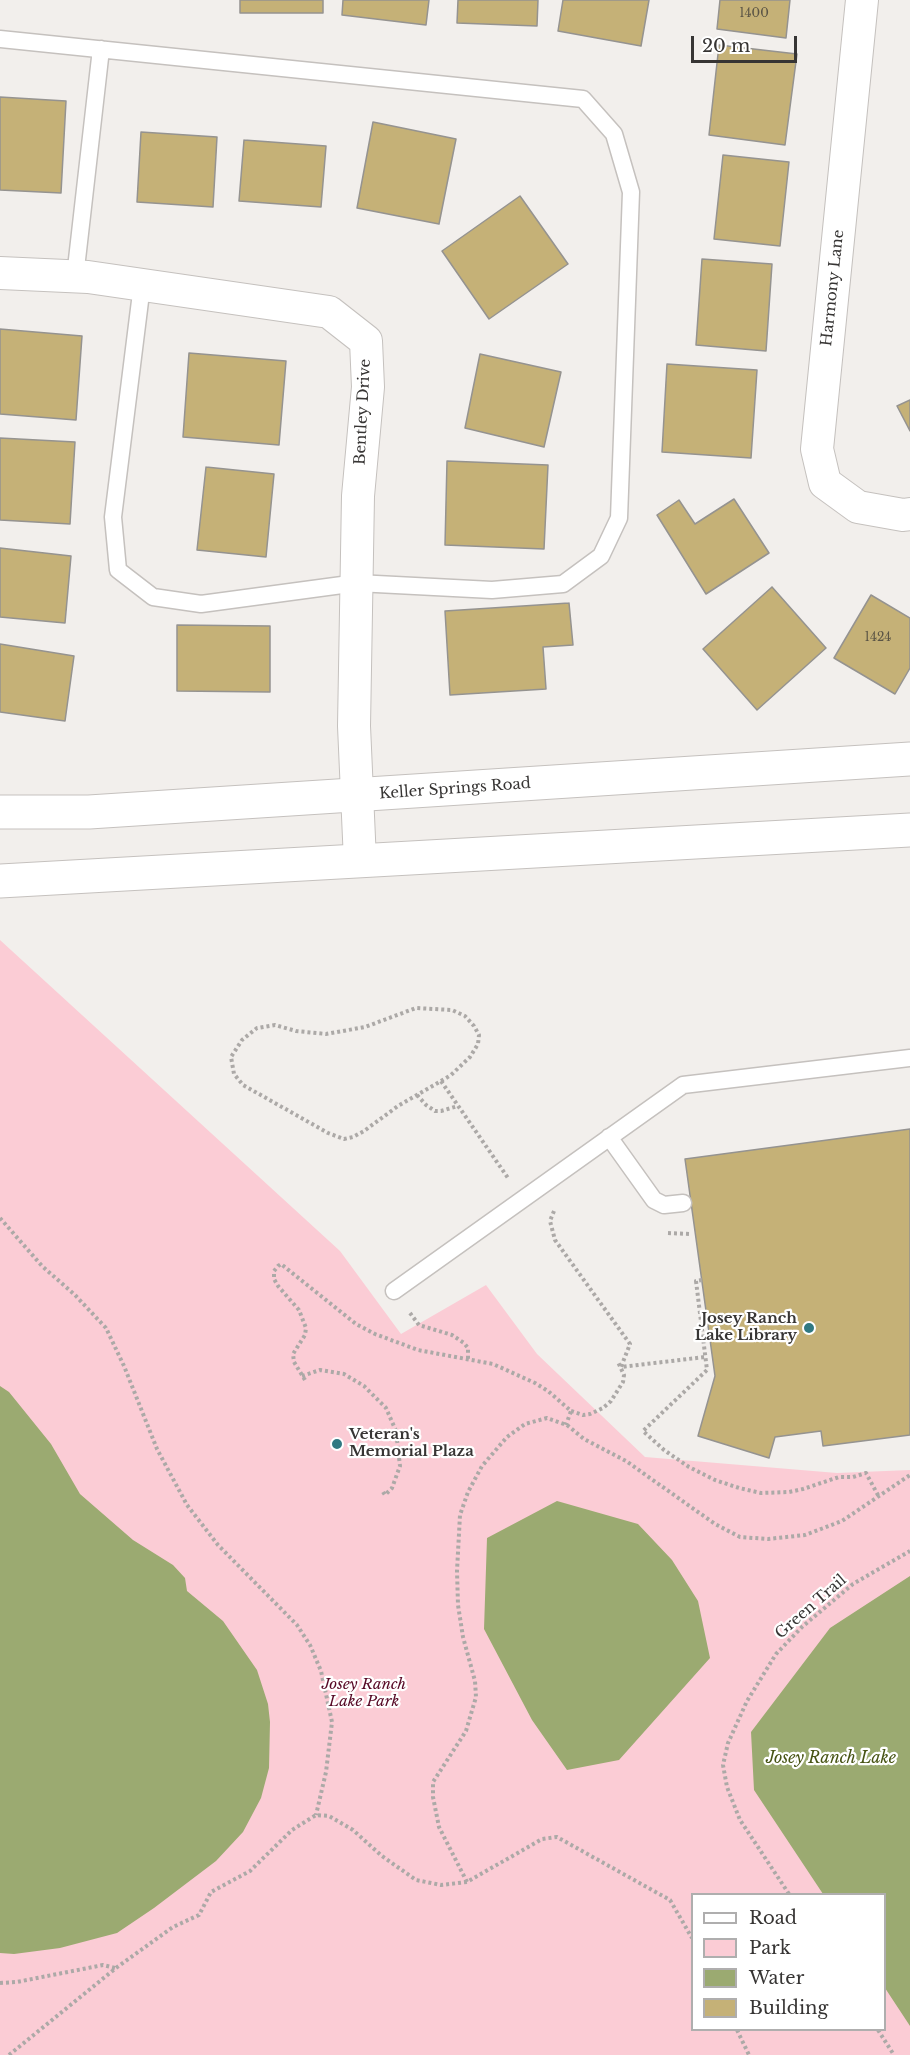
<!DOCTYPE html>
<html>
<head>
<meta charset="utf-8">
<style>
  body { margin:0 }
  #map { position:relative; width:910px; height:2055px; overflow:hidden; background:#f2efec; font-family:"Libre Baskerville",serif }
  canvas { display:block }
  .legend { position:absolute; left:691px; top:1893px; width:195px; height:138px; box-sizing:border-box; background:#fff; border:2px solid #afaeae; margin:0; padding:8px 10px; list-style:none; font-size:18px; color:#373534 }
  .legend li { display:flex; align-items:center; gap:12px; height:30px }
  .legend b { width:30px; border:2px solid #afaeae }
  .scale { position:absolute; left:691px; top:36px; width:106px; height:27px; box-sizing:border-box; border:3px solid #373534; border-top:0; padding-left:8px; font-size:18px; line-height:21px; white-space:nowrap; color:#373534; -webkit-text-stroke:4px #fff; paint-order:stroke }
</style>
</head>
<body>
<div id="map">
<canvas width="910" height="2055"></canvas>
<ul class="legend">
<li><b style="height:8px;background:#fff"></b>Road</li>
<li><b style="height:16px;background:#fbccd5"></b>Park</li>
<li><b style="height:16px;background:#9baa71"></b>Water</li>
<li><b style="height:16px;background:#c5b177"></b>Building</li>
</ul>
<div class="scale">20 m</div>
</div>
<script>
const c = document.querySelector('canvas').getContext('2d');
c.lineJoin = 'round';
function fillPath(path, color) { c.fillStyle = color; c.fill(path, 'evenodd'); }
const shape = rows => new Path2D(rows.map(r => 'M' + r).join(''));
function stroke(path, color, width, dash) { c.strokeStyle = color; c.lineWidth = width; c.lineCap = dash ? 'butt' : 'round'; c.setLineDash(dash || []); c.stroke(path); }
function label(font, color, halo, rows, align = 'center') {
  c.font = font + ' "Libre Baskerville",serif'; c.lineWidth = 4.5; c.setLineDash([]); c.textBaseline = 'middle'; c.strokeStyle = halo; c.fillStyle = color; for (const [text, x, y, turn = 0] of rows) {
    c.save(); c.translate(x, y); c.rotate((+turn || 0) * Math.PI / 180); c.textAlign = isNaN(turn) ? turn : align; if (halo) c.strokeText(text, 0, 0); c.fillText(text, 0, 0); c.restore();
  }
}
const green = shape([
  [0,940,340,1251,401,1334,486,1285,537,1354,645,1457,837,1473,910,1470,910,2055,0,2055],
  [692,1894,884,1894,884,2030,692,2030]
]);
const water = shape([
  [0,1386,9,1392,51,1444,80,1494,133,1540,173,1565,185,1578,187,1591,223,1621,257,1670,268,1704,270,1722,269,1768,261,1798,243,1832,216,1861,154,1908,117,1933,60,1948,14,1954,0,1953],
  [557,1501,638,1524,672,1560,698,1601,710,1658,619,1760,567,1770,532,1720,484,1629,487,1538],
  [910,1576,910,2026,885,1988,884,1894,823,1894,754,1790,751,1732,830,1628]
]);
const building = shape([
  [240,0,323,0,323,13,240,13,240,0],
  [343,0,429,0,426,25,342,15,343,0],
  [458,0,538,0,537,26,457,23,458,0],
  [563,0,649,0,641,46,558,31,563,0],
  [720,0,790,0,786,38,717,29,720,0],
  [719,45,797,54,785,145,709,135,719,45],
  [0,97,66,101,61,193,0,190,0,97],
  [373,122,456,139,439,224,357,208,373,122],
  [141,132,217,137,213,207,137,202,141,132],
  [244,140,326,146,321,207,239,201,244,140],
  [723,155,789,162,780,246,714,239,723,155],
  [520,196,568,264,489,319,442,251,520,196],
  [702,259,772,264,766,351,696,345,702,259],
  [0,329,82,336,76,420,0,414,0,329],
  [189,353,286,361,279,445,183,437,189,353],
  [480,354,561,372,544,447,465,428,480,354],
  [667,364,757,370,751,458,662,452,667,364],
  [910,400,910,431,897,406,910,400],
  [0,438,75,442,70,524,0,520,0,438],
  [447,461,548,465,544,549,445,545,447,461],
  [206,467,274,474,266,557,197,550,206,467],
  [734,499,769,553,706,594,657,515,679,500,695,524,734,499],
  [0,548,71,556,65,623,0,617,0,548],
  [772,587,826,648,757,710,703,649,772,587],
  [871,595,910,618,910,668,895,694,834,658,871,595],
  [569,603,573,645,543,647,546,689,450,695,445,611,569,603],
  [177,625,270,626,270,692,177,691,177,625],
  [0,644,74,656,65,721,0,712,0,644],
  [910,1129,910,1435,823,1446,821,1431,775,1437,769,1458,698,1436,715,1376,685,1159,910,1129]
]);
const path = shape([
  [441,1081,451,1075,470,1057,478,1044,479,1035,474,1026,465,1016,452,1010,416,1008,365,1027,326,1034,296,1031,275,1025,257,1028,242,1040,231,1057,234,1074,243,1085,328,1133,344,1139,353,1137,364,1131,398,1106,441,1081,508,1178],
  [417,1095,426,1105,435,1111,441,1111,458,1106],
  [554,1211,550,1221,555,1240,630,1344,621,1367,705,1357],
  [0,1218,42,1266,75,1295,106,1328,124,1366,157,1449,187,1505,218,1545,297,1625,310,1645,321,1671,332,1722,326,1772,316,1815],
  [668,1233,690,1234],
  [702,1280,696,1281,707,1370,643,1431,664,1450,689,1467,715,1480,739,1488,761,1493,789,1492,803,1489,839,1477,853,1477,866,1473,879,1497],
  [410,1313,419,1325,452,1335,464,1343,468,1348,468,1359],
  [302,1376,320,1370,344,1374,364,1386,386,1408,396,1431,400,1466,392,1488,385,1495,383,1492],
  [305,1380,294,1362,293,1354,305,1335,306,1328,299,1310,278,1286,274,1279,274,1271,278,1266,281,1264,356,1324,375,1334,418,1350,493,1364,535,1383,548,1391,571,1411,566,1425],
  [571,1411,583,1415,590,1414,603,1408,611,1401,623,1382,624,1375,618,1362],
  [467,1882,439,1827,433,1797,433,1782,466,1731,476,1697,475,1681,463,1637,458,1605,457,1571,460,1515,468,1492,482,1466,507,1437,525,1424,547,1418,567,1425,584,1439,626,1461,715,1524,740,1537,768,1539,805,1535,842,1521,910,1475],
  [789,1894,740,1820,727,1787,723,1765,728,1743,747,1701,776,1654,802,1627,853,1584,910,1551],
  [0,1983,17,1982,103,1965,115,1968],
  [737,2030,749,2055],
  [878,2030,894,2055],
  [9,2055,116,1968,173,1927,199,1915,211,1892,250,1871,292,1830,316,1815,329,1816,353,1830,382,1856,416,1880,441,1885,467,1882,542,1839,557,1837,670,1900,692,1938]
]);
const service = shape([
  [0,39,583,99,614,134,631,192,619,518,601,556,563,584,492,590,357,583,201,604,153,597,118,570,113,517,142,285],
  [75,277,101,49],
  [609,1137,654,1200,664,1205,683,1203],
  [394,1291,683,1085,910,1058]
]);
const minor = shape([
  [862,0,817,449,825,483,858,507,903,515,910,514],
  [0,273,88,277,329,312,366,341,368,387,358,496,354,726,360,861]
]);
const secondary = shape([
  [0,812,89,812,910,759],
  [0,881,910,830]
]);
const markers = [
  [809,1328,6,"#317982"],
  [337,1444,6,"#317982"]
];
const numberNames = [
  ["1400",754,14],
  ["1424",878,638]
];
const streetNames = [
  ["Harmony Lane",833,288,-84],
  ["Bentley Drive",363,412,-87],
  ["Keller Springs Road",455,789,-4],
  ["Green Trail",811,1607,-41]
];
const poiNames = [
  ["Josey Ranch",797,1319],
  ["Lake Library",797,1336],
  ["Veteran's",349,1435,"left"],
  ["Memorial Plaza",349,1452,"left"]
];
const parkNames = [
  ["Josey Ranch",364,1685],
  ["Lake Park",364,1702]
];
const waterNames = [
  ["Josey Ranch Lake",831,1758]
];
fillPath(green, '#fbccd5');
fillPath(water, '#9baa71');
fillPath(building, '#c5b177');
stroke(building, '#959390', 1.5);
stroke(service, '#c5c1be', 19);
stroke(minor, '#c5c1be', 34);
stroke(secondary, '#c5c1be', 35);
stroke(path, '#aca9a7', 4, [3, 3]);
stroke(service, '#fff', 16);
stroke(minor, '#fff', 32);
stroke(secondary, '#fff', 33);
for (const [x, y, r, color] of markers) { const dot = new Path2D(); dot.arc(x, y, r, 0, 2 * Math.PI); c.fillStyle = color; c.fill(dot); stroke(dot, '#fff', 2); }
label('12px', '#5a5445', null, numberNames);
label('15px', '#373534', '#fff', streetNames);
label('bold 15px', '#373534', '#fff', poiNames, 'right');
label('italic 15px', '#570926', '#fff', parkNames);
label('italic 16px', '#475414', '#fff', waterNames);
</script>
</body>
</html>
